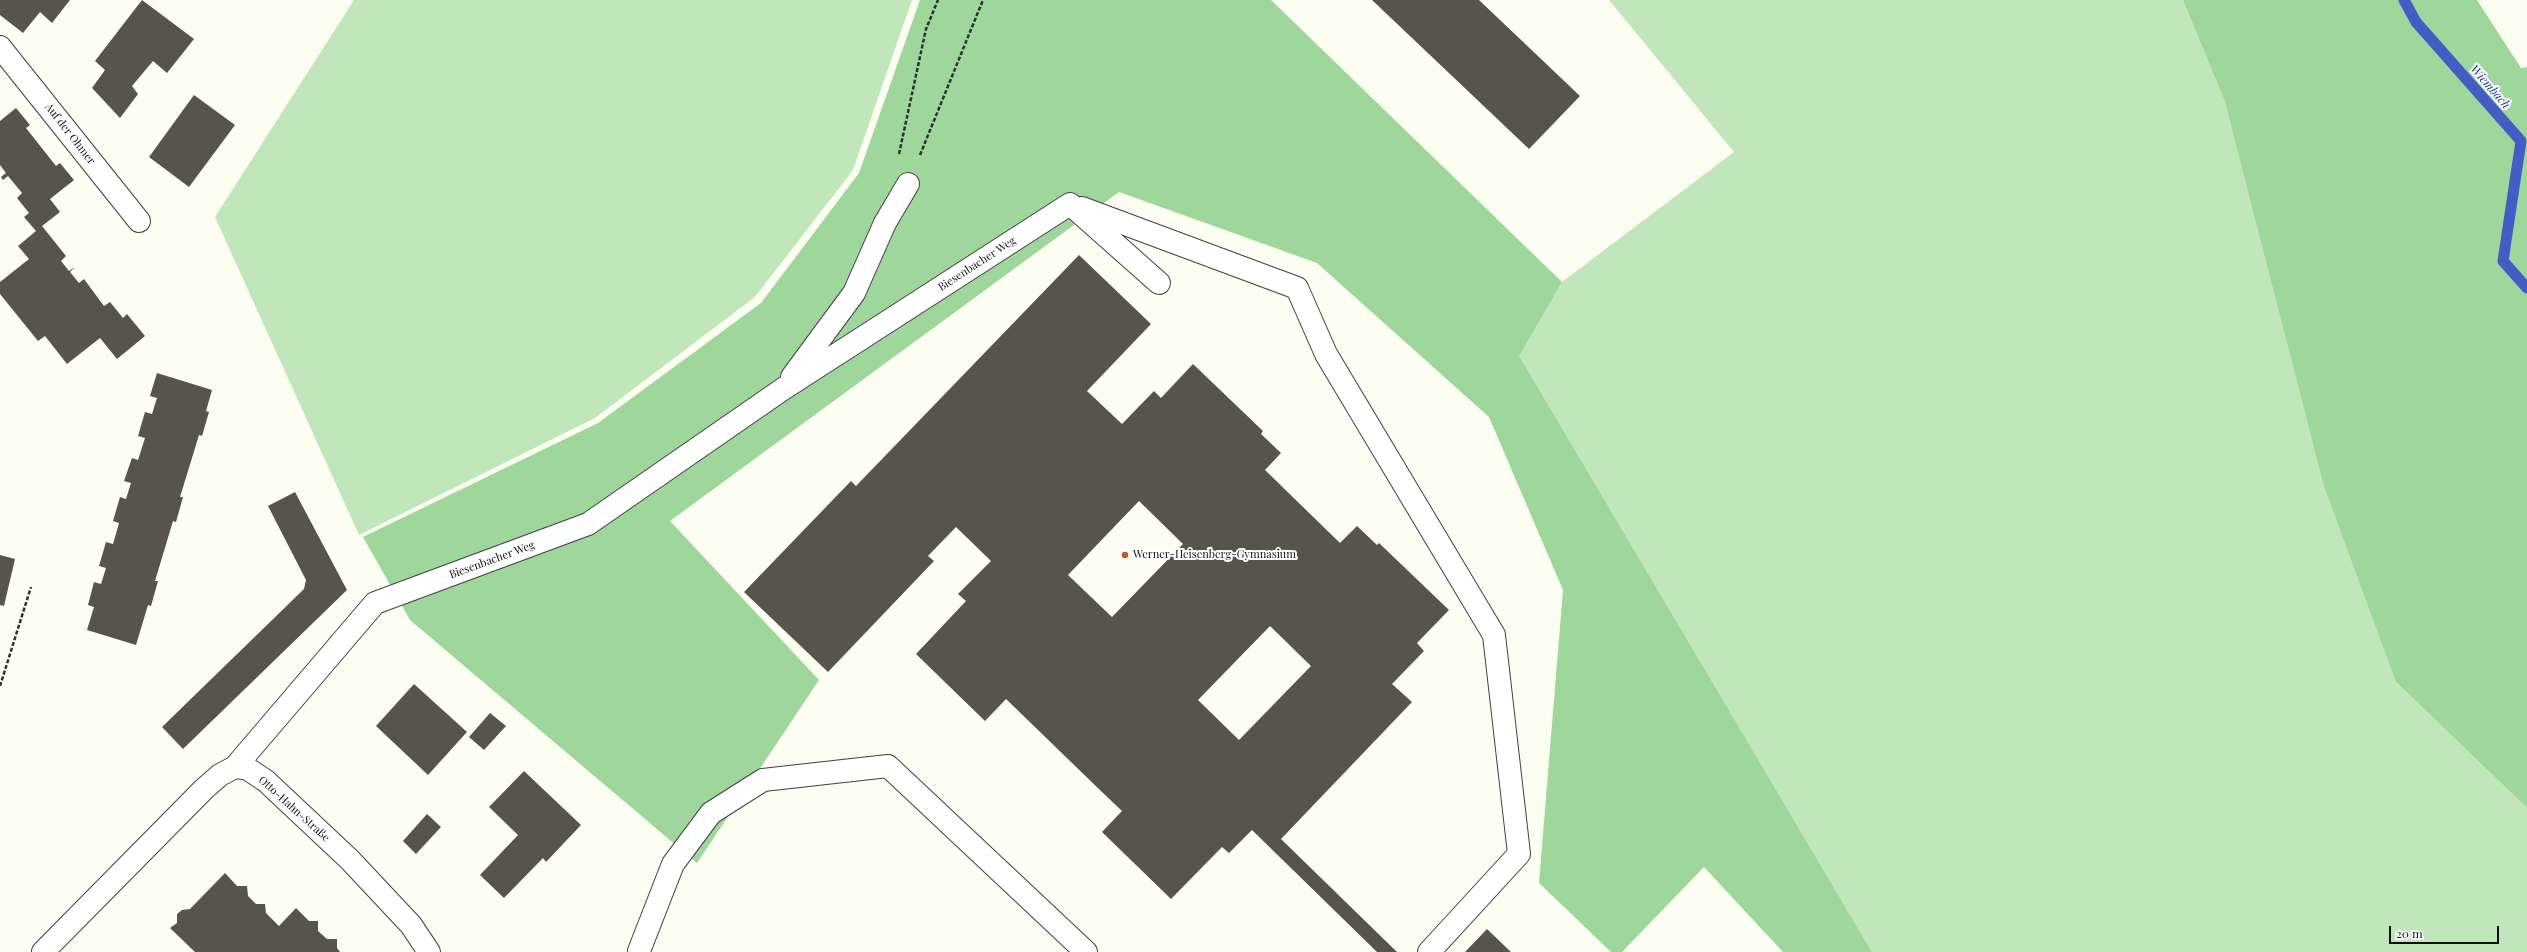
<!DOCTYPE html>
<html>
<head>
<meta charset="utf-8">
<style>
  body { margin:0 }
  #map { position:relative; width:2527px; height:952px; overflow:hidden; background:#fbfef0; font-family:"Playfair Display",serif }
  canvas { display:block }
  .scale { position:absolute; left:2389px; top:926px; width:110px; height:18px; box-sizing:border-box; border:2px solid #0e0e0e; border-top:0; padding-left:5px; font-size:12px; line-height:14px; white-space:nowrap; color:#0e0e0e; -webkit-text-stroke:3px #fff; paint-order:stroke }
</style>
</head>
<body>
<div id="map">
<canvas width="2527" height="952"></canvas>
<div class="scale">20 m</div>
</div>
<script>
const c = document.querySelector('canvas').getContext('2d');
c.lineJoin = 'round';
function fillPath(path, color) { c.fillStyle = color; c.fill(path, 'evenodd'); }
const shape = rows => new Path2D(rows.map(r => 'M' + r).join(''));
function stroke(path, color, width, dash) { c.strokeStyle = color; c.lineWidth = width; c.lineCap = dash ? 'butt' : 'round'; c.setLineDash(dash || []); c.stroke(path); }
function label(font, color, halo, rows, align = 'center') {
  c.font = font + ' "Playfair Display",serif'; c.lineWidth = 4; c.setLineDash([]); c.textBaseline = 'middle'; c.strokeStyle = halo; c.fillStyle = color; for (const [text, x, y, turn = 0] of rows) {
    c.save(); c.translate(x, y); c.rotate((+turn || 0) * Math.PI / 180); c.textAlign = isNaN(turn) ? turn : align; if (halo) c.strokeText(text, 0, 0); c.fillText(text, 0, 0); c.restore();
  }
}
const green = shape([
  [354,0,912,0,853,170,755,297,595,418,359,535,215,217],
  [1609,0,2183,0,2225,102,2396,682,2527,808,2527,952,1872,952,1518,356,1562,282,1734,152]
]);
const forest = shape([
  [920,0,1271,0,1562,282,1519,356,1872,952,1783,952,1704,867,1622,952,1611,952,1539,883,1563,590,1489,417,1317,263,1119,192,670,521,819,680,697,863,410,620,363,537,598,423,761,303,859,173],
  [2183,0,2477,0,2521,68,2527,67,2527,808,2396,682,2324,486,2225,102]
]);
const stream = shape([
  [2404,0,2416,22,2521,141,2503,261,2527,288]
]);
const building = shape([
  [0,0,70,0,52,23,40,12,23,33,0,15],
  [142,0,194,39,167,73,153,61,132,86,138,94,120,118,92,88,105,70,95,61],
  [1372,0,1479,0,1580,96,1529,149],
  [194,95,235,125,189,187,149,157],
  [16,108,30,125,26,128,56,166,60,163,74,180,50,199,60,212,42,226,66,256,61,261,69,271,75,267,70,272,79,283,84,279,104,306,110,302,123,318,127,314,145,336,117,359,100,338,67,364,45,336,38,341,0,294,0,282,29,259,18,246,36,231,24,217,29,213,17,198,22,193,8,176,3,180,1,177,6,173,0,165,0,121],
  [1079,255,1151,324,1087,391,1122,424,1154,391,1161,398,1193,364,1263,431,1261,434,1281,453,1265,470,1340,543,1357,526,1377,545,1379,543,1449,610,1417,643,1424,651,1392,684,1412,702,1281,839,1397,952,1377,952,1252,830,1229,853,1222,847,1171,899,1102,832,1122,811,1102,792,1006,699,985,721,916,654,966,601,958,594,991,561,956,527,928,556,934,561,828,672,744,592,851,481,856,486],
  [1139,501,1183,544,1112,617,1068,575],
  [1270,626,1311,666,1239,740,1198,700],
  [157,373,212,390,206,411,209,412,202,436,199,435,180,497,183,497,176,522,173,521,155,581,158,581,151,606,148,605,136,645,87,630,94,607,88,605,94,582,101,584,106,568,99,566,106,542,113,544,119,523,113,521,120,497,126,499,131,483,124,481,132,458,138,460,145,438,138,436,145,412,152,414,157,398,150,396],
  [295,492,347,590,183,749,162,727,304,589,306,580,268,506],
  [0,555,15,559,4,606,0,605],
  [414,684,467,732,428,775,376,726],
  [490,713,506,726,484,750,469,737],
  [524,771,581,825,546,862,543,858,504,898,480,875,518,835,489,807],
  [427,814,441,827,416,854,403,841],
  [225,873,237,886,247,886,248,896,256,904,265,904,266,913,279,926,296,908,309,921,318,921,318,931,327,939,337,939,337,948,340,952,195,952,170,928,177,923,177,914,182,910,190,909],
  [1487,929,1511,952,1465,952]
]);
const path = shape([
  [899,154,926,29,938,0],
  [920,155,983,0],
  [0,686,31,587]
]);
const minor = shape([
  [0,47,139,221],
  [1082,208,1297,288,1326,354,1494,635,1519,854,1429,952],
  [792,377,854,293,885,223,908,184],
  [235,767,375,603,588,524,783,389,1070,204,1159,283],
  [639,951,673,864,711,813,763,780,888,766,1086,952],
  [43,952,204,789,220,775,235,767,248,769,266,781,350,860,411,925,429,952]
]);
const markers = [
  [1125,555,4,"#b5602f"]
];
const streetNames = [
  ["Auf der Ohmer",70,134,52],
  ["Biesenbacher Weg",977,264,-33],
  ["Biesenbacher Weg",492,560,-20],
  ["Otto-Hahn-Straße",294,809,42]
];
const poiNames = [
  ["Werner-Heisenberg-Gymnasium",1133,555]
];
const waterNames = [
  ["Wiembach",2490,87,49]
];
fillPath(green, '#c1e6bc');
fillPath(forest, '#9fd69c');
stroke(stream, '#445dc4', 11);
fillPath(building, '#56544b');
stroke(minor, '#414141', 24);
stroke(path, '#303030', 2.5, [4, 2]);
stroke(minor, '#fff', 22);
for (const [x, y, r, color] of markers) { const dot = new Path2D(); dot.arc(x, y, r, 0, 2 * Math.PI); c.fillStyle = color; c.fill(dot); stroke(dot, '#fff', 1.5); }
label('11px', '#0e0e0e', '#fff', streetNames);
label('11px', '#0e0e0e', '#fff', poiNames, 'left');
label('italic 12px', '#203298', '#fff', waterNames);
</script>
</body>
</html>
